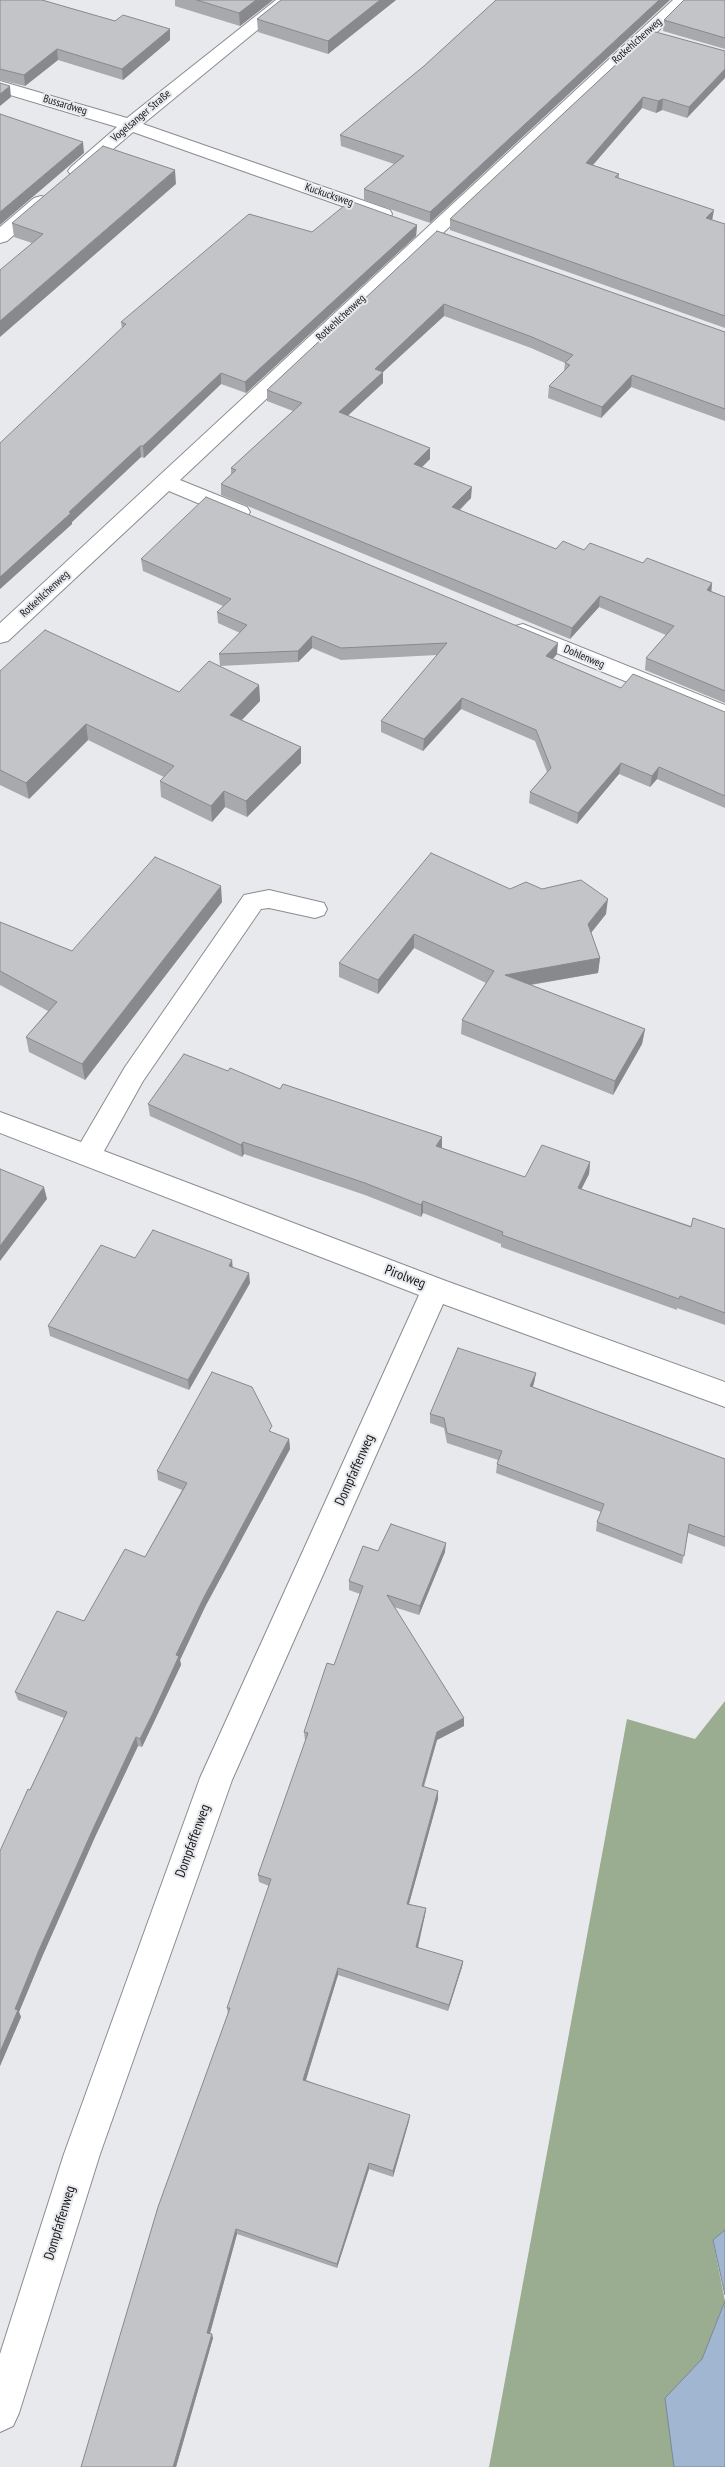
<!DOCTYPE html>
<html>
<head>
<meta charset="utf-8">
<style>
  body { margin:0 }
  canvas { display:block; background:#e7e9ed }
</style>
</head>
<body>
<canvas width="725" height="2467"></canvas>
<script>
const c = document.querySelector('canvas').getContext('2d');
c.lineJoin = 'round';
function fillPath(path, color) { c.fillStyle = color; c.fill(path, 'evenodd'); }
const shape = rows => new Path2D(rows.map(r => 'M' + r).join(''));
function stroke(path, color, width, dash) { c.strokeStyle = color; c.lineWidth = width; c.lineCap = dash ? 'butt' : 'round'; c.setLineDash(dash || []); c.stroke(path); }
function label(font, color, halo, rows, align = 'center') {
  c.font = font + ' "PT Sans Narrow",sans-serif'; c.lineWidth = 4; c.setLineDash([]); c.textBaseline = 'middle'; c.strokeStyle = halo; c.fillStyle = color; for (const [text, x, y, turn = 0] of rows) {
    c.save(); c.translate(x, y); c.rotate((+turn || 0) * Math.PI / 180); c.textAlign = isNaN(turn) ? turn : align; if (halo) c.strokeText(text, 0, 0); c.fillText(text, 0, 0); c.restore();
  }
}
const forest = shape([
  [725,1701,725,2230,713,2241,725,2301,702,2359,666,2398,674,2467,489,2467,627,1719,695,1739]
]);
const water = shape([
  [725,2230,725,2295,713,2240,725,2230],
  [725,2301,725,2467,674,2467,665,2398,702,2359,725,2301]
]);
const minor = shape([
  [276,0,294,0,143,124,390,210,392,214,390,218,376,218,133,132,83,175,71,175,68,171,71,167,117,127,0,92,0,81,127,118,276,0],
  [673,0,691,0,180,480,247,507,250,512,247,517,239,519,231,517,169,491,8,641,0,643,0,623,673,0],
  [41,196,48,198,50,202,48,206,7,241,0,243,0,227,34,198,41,196],
  [523,624,725,705,725,722,515,636,512,631,515,626,523,624],
  [269,890,324,903,327,909,324,915,315,918,269,908,261,909,143,1081,104,1151,446,1281,725,1382,725,1407,443,1304,232,1780,100,2154,19,2413,13,2426,0,2432,0,2354,64,2154,200,1778,419,1295,0,1133,0,1112,81,1142,125,1067,244,895,269,890]
]);
const wall = shape([
  [0,0,115,21,170,29,170,40,123,80,58,60,25,86,0,80],
  [175,0,273,0,240,26,175,6],
  [281,0,396,0,328,54,258,32,257,19],
  [496,0,430,223,364,200,364,189,394,164,341,146,340,135,424,66],
  [725,0,725,49,663,31,664,20],
  [652,31,725,51,687,118,662,110,656,113,642,108,593,165,619,174,619,178,712,220,725,224,725,328,450,230,450,219],
  [176,184,32,243,14,237,12,223],
  [417,225,416,236,246,393,221,384,144,458,141,457,72,522,72,524,0,589,122,329,121,322,312,232],
  [437,231,725,332,725,421,631,387,601,418,548,398,549,386,564,371,565,363,531,348,444,316,383,372,383,383,347,416,430,448,430,459,422,467,471,498,460,510,556,549,584,550,643,563,712,583,711,591,725,597,725,703,645,670,646,658,666,635,599,607,570,639,221,495,221,484,231,474,231,468,293,411,267,401,267,390],
  [141,559,557,654,553,659,621,688,725,712,725,808,657,779,650,787,619,774,577,824,529,803,530,792,547,772,535,741,461,709,423,751,381,732,381,721,437,655,341,660,312,648,298,662,220,666,219,654,240,633,218,623,217,612,223,606,143,571],
  [0,671,179,692,259,685,260,701,242,720,301,747,301,763,247,817,225,807,212,822,161,797,160,781,164,777,88,740,29,799,0,785],
  [510,889,542,889,606,914,591,933,600,958,598,973,531,985,645,1029,642,1044,613,1095,461,1034,462,1020,486,983,414,948,378,994,339,977,339,963],
  [222,902,85,1080,29,1052,26,1037,48,1011,0,985,0,922,72,951],
  [228,1071,280,1089,442,1137,442,1148,525,1177,590,1162,589,1174,581,1189,691,1226,725,1229,725,1325,677,1308,677,1310,501,1247,501,1244,423,1213,421,1217,365,1195,244,1154,242,1157,150,1116,148,1104],
  [135,1258,233,1267,250,1283,189,1390,50,1336,48,1326],
  [536,1373,534,1383,533,1387,725,1459,725,1547,688,1533,682,1564,596,1531,597,1522,601,1512,496,1473,497,1464,498,1460,447,1443,444,1428,430,1423,430,1414],
  [272,1432,289,1439,290,1449,205,1607,180,1660,181,1665,142,1747,138,1746,95,1837,42,1957,19,2012,21,2017,0,2066,30,1790,64,1718,18,1700,15,1692,84,1621,145,1557,182,1490,158,1480,157,1471],
  [378,1551,445,1552,419,1615,394,1607,464,1718,464,1726,437,1740,424,1787,438,1791,438,1799,409,1904,426,1908,425,1915,418,1948,463,1961,462,1967,448,2011,338,1975,306,2080,409,2121,393,2177,369,2169,337,2268,237,2234,210,2333,213,2338,176,2467,81,2467,228,2014,227,2008,269,1886,259,1882,258,1875,306,1740,305,1740,304,1732,334,1665,360,1594,349,1590,349,1581]
]);
const shadedWall = shape([
  [256,0,273,0,240,26,239,13],
  [380,0,396,0,328,54,328,41],
  [659,0,670,0,430,223,430,212],
  [170,29,170,40,123,80,122,69],
  [57,49,58,60,25,86,24,75],
  [725,69,725,78,687,118,689,107],
  [10,86,11,97,0,106,0,94],
  [643,97,642,108,585,174,586,163],
  [663,99,662,110,656,113,658,101],
  [83,142,84,153,0,225,0,212],
  [175,170,176,184,0,337,0,321],
  [714,210,712,221,706,218],
  [417,225,416,236,246,393,245,382],
  [444,304,444,316,383,372,383,383,339,424,339,412,375,369],
  [221,373,221,384,144,458,143,446],
  [632,375,631,387,601,418,602,407],
  [140,446,141,457,72,522,72,524,0,589,0,577],
  [430,448,430,459,414,475,414,464],
  [472,487,471,498,451,518,452,507],
  [712,583,711,595,707,590],
  [600,596,599,607,570,639,572,628],
  [312,636,312,648,298,662,298,651],
  [558,643,557,654,545,668,546,656],
  [259,685,260,701,231,731,230,715],
  [462,698,461,709,423,751,424,739],
  [86,724,88,740,29,799,26,783],
  [301,747,301,763,247,817,246,801],
  [621,763,619,774,577,824,578,813],
  [659,767,657,779,650,787,652,776],
  [224,791,225,807,212,822,211,806],
  [221,886,222,902,85,1080,82,1064],
  [608,899,606,914,586,939,588,924],
  [414,934,414,948,378,994,378,980],
  [600,958,598,973,504,989,505,975],
  [645,1029,642,1044,613,1095,615,1081],
  [442,1137,442,1149,436,1146],
  [243,1142,244,1154,242,1157,241,1145],
  [590,1162,589,1174,576,1200,578,1188],
  [44,1187,47,1199,0,1261,0,1246],
  [423,1201,423,1213,421,1217,421,1205],
  [232,1260,233,1270,229,1266],
  [249,1273,250,1283,189,1390,188,1380],
  [536,1373,534,1383,529,1396,530,1386],
  [289,1439,290,1449,205,1607,180,1660,181,1665,142,1747,140,1739,176,1655,204,1597],
  [446,1543,445,1552,419,1615,420,1606],
  [464,1718,464,1726,437,1740,421,1794,422,1786,437,1732],
  [136,1737,138,1746,95,1837,42,1957,19,2012,21,2017,0,2066,0,2052,15,2009,39,1950,93,1829],
  [438,1791,438,1799,407,1911,407,1904],
  [426,1908,425,1915,416,1954,416,1947],
  [463,1961,462,1967,448,2011,449,2005],
  [338,1968,338,1975,304,2086,303,2080],
  [410,2115,409,2121,393,2177,393,2171],
  [369,2163,369,2169,337,2268,337,2264],
  [236,2229,237,2234,209,2337,207,2333],
  [212,2334,213,2338,176,2467,173,2467]
]);
const building = shape([
  [0,0,42,0,115,21,123,15,170,29,122,69,57,49,24,75,0,69,0,0],
  [197,0,256,0,239,13,197,0],
  [281,0,380,0,328,41,257,19,281,0],
  [496,0,659,0,430,212,364,189,404,156,340,135,424,66,496,0],
  [684,0,725,0,725,38,664,20,684,0],
  [652,31,725,51,725,69,689,107,663,99,658,101,643,97,586,163,619,174,615,177,714,210,706,218,725,224,725,316,450,219,652,31],
  [0,83,10,86,0,94,0,83],
  [0,114,83,142,0,212,0,114],
  [103,146,175,170,0,321,0,270,43,234,12,223,103,146],
  [350,201,417,225,245,382,221,373,143,446,140,446,69,512,71,513,0,577,0,443,126,324,121,322,249,214,312,232,350,201],
  [437,231,725,332,725,409,632,375,602,407,549,386,570,365,565,363,573,355,532,337,444,304,375,369,383,372,339,412,430,448,414,464,472,487,452,507,556,549,563,541,584,550,590,543,643,563,647,558,712,583,707,590,725,597,725,691,646,658,674,626,600,596,572,628,221,484,236,470,231,468,302,403,267,390,437,231],
  [206,497,558,643,546,656,621,688,633,674,725,712,725,796,659,767,652,776,621,763,578,813,530,792,551,768,536,730,462,698,424,739,381,721,447,643,341,648,312,636,298,651,219,654,247,625,217,612,231,599,141,559,206,497],
  [45,630,179,692,209,661,259,685,230,715,301,747,246,801,224,791,211,806,160,781,174,766,86,724,26,783,0,770,0,671,45,630],
  [431,853,510,889,526,882,542,889,581,880,608,899,588,924,600,958,505,975,645,1029,615,1081,462,1020,494,971,414,934,378,980,339,963,431,853],
  [155,857,221,886,82,1064,26,1037,57,1002,0,971,0,922,72,951,155,857],
  [184,1054,228,1071,230,1068,280,1089,283,1084,442,1137,436,1146,525,1177,542,1145,590,1162,578,1188,691,1227,693,1218,725,1229,725,1313,680,1296,679,1299,502,1235,503,1232,423,1201,421,1205,365,1183,243,1142,241,1145,148,1104,184,1054],
  [0,1169,44,1187,0,1246,0,1169],
  [153,1230,232,1260,229,1266,249,1273,188,1380,48,1326,101,1245,135,1258,153,1230],
  [458,1348,536,1373,530,1386,725,1459,725,1537,689,1524,684,1556,597,1522,604,1504,497,1464,502,1451,447,1433,444,1418,430,1414,458,1348],
  [212,1372,252,1387,272,1426,269,1431,289,1439,204,1597,176,1655,179,1656,152,1715,140,1739,136,1737,93,1829,39,1950,15,2009,18,2010,0,2052,0,1851,28,1789,30,1790,67,1712,15,1692,57,1611,84,1621,125,1549,145,1557,187,1483,157,1471,212,1372],
  [391,1524,446,1543,420,1606,387,1595,464,1718,437,1732,422,1786,438,1791,407,1904,426,1908,416,1947,463,1961,449,2005,338,1968,303,2080,410,2115,393,2171,369,2163,337,2264,236,2229,207,2333,212,2334,173,2467,81,2467,158,2207,230,2008,227,2008,271,1879,258,1875,308,1733,304,1732,327,1663,334,1665,363,1586,349,1581,363,1546,378,1551,391,1524]
]);
const farStreetnames = [
  ["Rotkehlchenweg",637,41,-42],
  ["Bussardweg",65,105,17],
  ["Vogelsanger Straße",141,116,-40],
  ["Kuckucksweg",329,195,19],
  ["Rotkehlchenweg",341,318,-43],
  ["Rotkehlchenweg",45,594,-43],
  ["Dohlenweg",584,657,23]
];
const streetNames = [
  ["Pirolweg",405,1277,21],
  ["Dompfaffenweg",355,1470,-66],
  ["Dompfaffenweg",193,1841,-70],
  ["Dompfaffenweg",60,2223,-73]
];
fillPath(forest, '#9bad90');
fillPath(water, '#a1b6d1');
stroke(water, '#78879a', 1);
stroke(minor, '#8b8c90', 2);
fillPath(minor, '#fff');
fillPath(wall, '#a8a9ac');
fillPath(shadedWall, '#88898c');
fillPath(building, '#c3c4c8');
stroke(building, '#88898c', 1);
label('11px', '#18181a', '#e7e9ed', farStreetnames);
label('14px', '#18181a', '#e7e9ed', streetNames);
</script>
</body>
</html>
